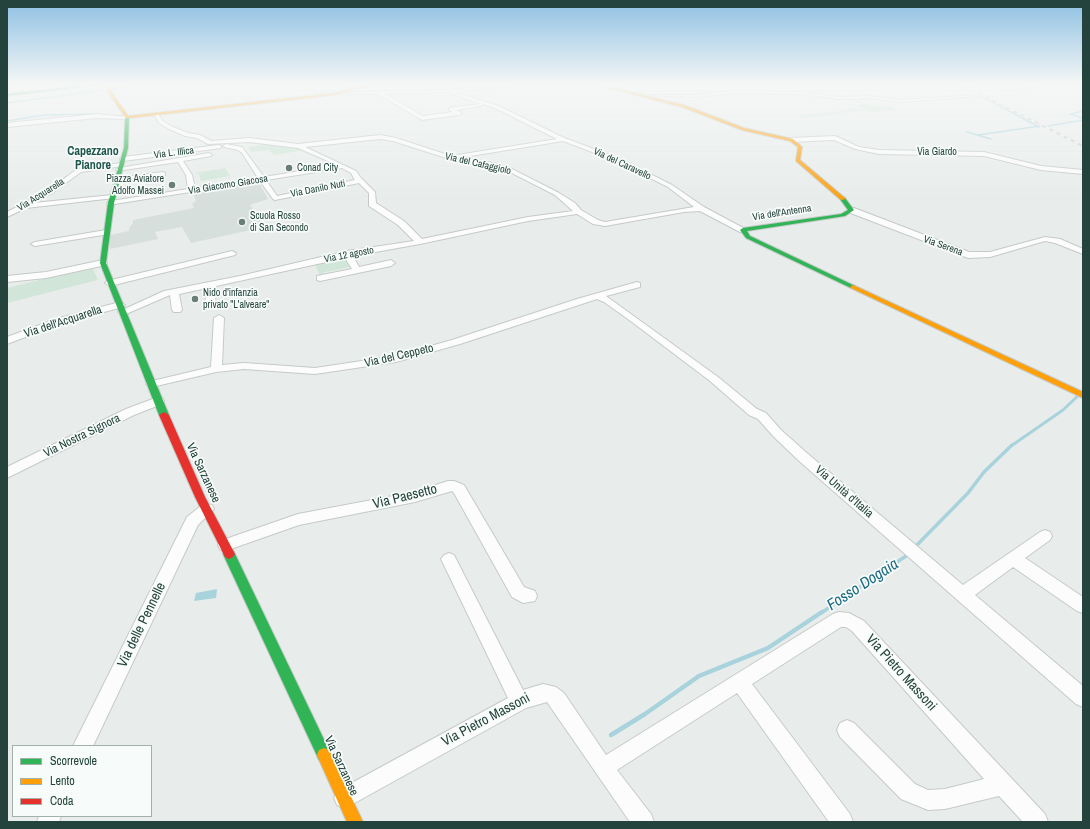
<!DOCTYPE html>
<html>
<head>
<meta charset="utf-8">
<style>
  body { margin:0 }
  #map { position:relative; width:1090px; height:829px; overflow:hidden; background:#e8edeb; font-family:"Archivo Narrow",sans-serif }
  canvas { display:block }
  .frame { position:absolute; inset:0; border:8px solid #23433c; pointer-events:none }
  .legend { position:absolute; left:12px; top:745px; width:140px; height:72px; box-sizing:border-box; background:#f7fbf9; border:1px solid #a2b1ad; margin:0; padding:5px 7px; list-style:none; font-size:12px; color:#23433c }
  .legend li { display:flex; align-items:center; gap:8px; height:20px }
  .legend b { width:20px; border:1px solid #a2b1ad }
</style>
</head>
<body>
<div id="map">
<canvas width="1090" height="829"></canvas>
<div class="frame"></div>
<ul class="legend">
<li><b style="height:5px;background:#30b455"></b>Scorrevole</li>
<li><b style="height:5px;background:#ff9f0a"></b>Lento</li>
<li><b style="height:5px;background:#e5322d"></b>Coda</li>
</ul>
</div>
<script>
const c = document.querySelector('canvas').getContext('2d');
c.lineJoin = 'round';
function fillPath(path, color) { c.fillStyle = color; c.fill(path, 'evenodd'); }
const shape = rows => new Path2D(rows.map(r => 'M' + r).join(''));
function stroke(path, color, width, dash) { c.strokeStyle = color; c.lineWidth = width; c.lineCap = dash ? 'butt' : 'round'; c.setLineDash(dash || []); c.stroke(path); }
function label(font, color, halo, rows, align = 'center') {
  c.font = font + ' "Archivo Narrow",sans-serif'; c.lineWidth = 3.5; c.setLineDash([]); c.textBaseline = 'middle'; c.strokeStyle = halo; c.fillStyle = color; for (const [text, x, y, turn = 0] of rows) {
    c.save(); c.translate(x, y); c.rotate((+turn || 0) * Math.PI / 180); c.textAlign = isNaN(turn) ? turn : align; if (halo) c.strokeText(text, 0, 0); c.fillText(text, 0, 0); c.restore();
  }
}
const built = shape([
  [258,181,268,199,250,205,265,227,191,243,182,227,155,232,158,239,110,249,110,235,129,231,129,228,133,223,133,220,194,208,192,203,196,202,193,192]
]);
const green = shape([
  [844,98,851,98,878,107,890,106,899,110,873,112,866,110,801,118,797,116,849,110,844,108,862,109,855,106,861,104],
  [268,144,295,147,305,150,274,155,269,150,251,152,248,147],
  [225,168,230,176,201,181,199,174,194,173],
  [345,258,349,267,322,273,323,276,320,276,315,264],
  [92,267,98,280,7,303,7,288]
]);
const water = shape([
  [217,589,216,598,194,601,196,593]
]);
const streamFar3 = shape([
  [113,89,148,84],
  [1004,91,1060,84],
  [337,92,358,86],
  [347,92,363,92],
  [735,93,779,94],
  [644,95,672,95],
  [977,96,987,99,1039,127],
  [7,103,105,90],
  [1083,111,1070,114,1083,118],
  [7,121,44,115,93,114],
  [1048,126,1083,120],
  [967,132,991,139],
  [978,135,1040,126]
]);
const streamFar2 = shape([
  [1011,446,1063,410,1083,391]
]);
const streamFar1 = shape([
  [914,548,968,493,984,472,1012,445],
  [821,613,909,554]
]);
const stream = shape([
  [611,735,645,714,699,676,768,648,822,612]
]);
const street = shape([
  [515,84,529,84,455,92,499,106,562,137,620,159,672,185,704,207,747,230,740,232,700,211,684,212,605,226,593,224,577,214,528,221,420,244,353,256,359,267,391,260,395,263,391,266,320,281,317,280,317,276,352,269,345,258,216,286,215,304,210,307,205,304,207,288,179,294,182,310,180,312,174,312,172,310,170,295,126,314,123,315,118,312,164,291,240,276,347,251,414,241,398,225,369,206,369,193,359,183,275,200,273,199,260,181,108,205,107,203,111,201,188,189,186,175,178,162,117,171,116,170,119,168,209,153,212,155,211,156,183,161,192,175,195,188,258,178,242,153,238,150,224,147,223,146,226,144,242,147,264,177,337,165,298,148,249,142,208,144,197,138,185,136,169,129,159,123,154,114,158,114,163,121,173,127,188,133,200,135,211,141,249,138,298,144,380,135,396,138,451,156,557,139,495,108,483,104,481,106,456,110,462,113,459,115,422,120,378,94,333,94,378,91,449,90,515,84],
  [448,92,480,104,449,108,449,110,453,112,423,116,385,94,448,92],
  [380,139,393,141,462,163,493,167,508,171,555,195,573,211,528,217,422,239,404,221,376,203,375,192,361,178,356,171,305,147,380,139],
  [563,141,616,161,668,187,694,207,605,222,598,220,581,210,575,203,559,193,512,169,494,163,458,158,563,141],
  [342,168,351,173,355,180,277,196,266,180,342,168],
  [735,91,800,92,840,97,869,96,898,100,979,95,981,96,898,102,869,98,840,99,800,94,735,93,695,97,638,95,695,95,735,91],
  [97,114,128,117,125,119,97,118,7,127,7,123,97,114],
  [835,136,859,147,879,150,984,152,1041,166,1083,170,1083,174,1041,170,984,156,879,154,855,149,834,140,791,142,788,140,791,138,835,136],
  [219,145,221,146,221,148,123,161,120,159,123,157,219,145],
  [121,163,123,164,123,166,81,172,52,193,34,203,112,195,114,196,114,198,26,208,7,217,7,212,48,191,77,169,121,163],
  [163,172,165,173,165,175,117,182,114,180,117,178,163,172],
  [848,208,854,208,969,252,990,252,1045,237,1060,239,1083,249,1083,254,1055,243,1045,241,990,257,968,258,848,212,848,208],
  [106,230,109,230,109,234,35,246,31,244,35,242,106,230],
  [232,251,236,253,235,255,110,286,105,283,107,281,232,251],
  [103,260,107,263,106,265,46,278,7,282,7,276,46,272,103,260],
  [637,282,640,283,640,287,606,296,718,377,757,409,766,413,781,430,808,454,963,585,1040,532,1045,530,1050,532,1052,536,1050,540,1025,558,1083,597,1083,613,1077,611,1013,567,975,595,1083,686,1083,707,1076,704,798,460,773,436,758,419,749,415,710,381,632,322,604,302,597,299,460,344,396,362,315,374,244,369,216,372,152,387,146,384,148,382,211,367,214,318,219,315,224,318,222,365,244,363,315,368,395,356,452,340,577,299,637,282],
  [120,302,125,305,123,307,62,323,7,344,7,337,56,319,120,302],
  [158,397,162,398,164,401,162,404,134,415,7,478,7,467,126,409,158,397],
  [448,481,454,481,464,485,524,587,535,591,537,596,535,601,523,603,512,597,454,493,452,491,415,502,299,525,225,551,220,549,218,545,220,541,298,514,414,492,448,481],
  [207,504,212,505,214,509,198,525,93,746,73,746,187,517,202,505,207,504],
  [449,553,454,555,523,690,543,684,556,687,564,693,606,755,833,614,839,612,849,613,864,621,1045,814,1048,822,1023,822,999,796,945,809,928,810,901,799,840,737,837,730,840,723,847,720,854,723,915,784,928,790,945,789,984,779,852,631,846,627,841,627,752,684,850,814,853,822,829,822,737,693,617,770,651,814,654,822,630,822,547,702,526,708,351,805,344,808,337,805,334,798,337,791,508,698,441,559,444,555,449,553],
  [39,816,61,816,59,822,37,822,39,816]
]);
const fast = shape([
  [96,84,104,84,7,96,7,94,96,84],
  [127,117,129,118,128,148,114,203,106,263,169,415,164,418,159,415,100,263,108,203,124,148,125,118,127,117],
  [843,197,845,198,854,210,845,216,747,231,750,236,855,286,855,288,851,288,746,238,740,230,743,228,841,214,848,210,840,199,843,197],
  [229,549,233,551,235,554,329,750,331,755,329,760,324,762,319,760,223,554,225,551,229,549]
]);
const slow = shape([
  [115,84,118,85,111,89,111,91,128,116,335,93,370,84,375,84,335,95,130,118,126,118,107,91,108,87,115,84],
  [593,84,598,84,684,105,744,128,793,139,802,147,800,160,846,199,841,200,796,161,798,147,790,141,742,130,682,107,593,84],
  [853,285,1083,392,1083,398,851,288,850,287,853,285],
  [324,748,329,750,363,822,347,822,317,755,319,750,324,748]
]);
const jam = shape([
  [164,412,169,415,205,497,235,554,233,557,229,559,225,557,195,497,159,415,164,412]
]);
const rail = shape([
  [960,84,1083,146]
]);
const markers = [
  [289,168,4,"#687e79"],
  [172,185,4,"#687e79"],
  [242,222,4,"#687e79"],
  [195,299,4,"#687e79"]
];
const farStreetnames = [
  ["Via Giardo",937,152],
  ["Via L. Illica",174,153,-7],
  ["Via del Cafaggiolo",478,164,13],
  ["Via del Caravello",622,164,25],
  ["Via Giacomo Giacosa",228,185,-9],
  ["Via Danilo Nuti",318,189,-11],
  ["Via Acquarella",41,195,-32],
  ["Via dell'Antenna",782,213,-9],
  ["Via Serena",943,246,20],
  ["Via 12 agosto",349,255,-11]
];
const farPoinames = [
  ["Conad City",297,168],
  ["Piazza Aviatore",164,179,"right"],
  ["Adolfo Massei",164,191,"right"],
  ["Scuola Rosso",250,216],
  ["di San Secondo",250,228],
  ["Nido d'infanzia",203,293],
  ["privato \"L'alveare\"",203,305]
];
const farQuarternames = [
  ["Capezzano",93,152],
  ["Pianore",93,166]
];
const streetNames = [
  ["Via dell'Acquarella",63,322,-18],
  ["Via del Ceppeto",399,356,-13],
  ["Via Nostra Signora",82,436,-26],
  ["Via Sarzanese",203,473,65],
  ["Via Unità d'Italia",844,492,41],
  ["Via Sarzanese",341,766,65]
];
const nearStreetnames = [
  ["Via Paesetto",405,497,-14],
  ["Via delle Pennelle",142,625,-64],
  ["Via Pietro Massoni",901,673,48],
  ["Via Pietro Massoni",486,720,-28]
];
const nearWaternames = [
  ["Fosso Dogaia",863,585,-33]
];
fillPath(built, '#d6dfdb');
fillPath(green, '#d1e6d9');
fillPath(water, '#a8d2dc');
stroke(streamFar3, '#a8d2dc', 1.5);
stroke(streamFar2, '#a8d2dc', 3);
stroke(streamFar1, '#a8d2dc', 3.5);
stroke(stream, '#a8d2dc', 4.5);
stroke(street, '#c5cac8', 2);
stroke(fast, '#c3cac8', 2);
stroke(slow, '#c3cac8', 2);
stroke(jam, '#c3cac8', 2);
fillPath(street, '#fcfcfc');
fillPath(fast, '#30b455');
fillPath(slow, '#ff9f0a');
fillPath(jam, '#e5322d');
stroke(rail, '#c9cdcc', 2);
stroke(rail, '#f7fbf9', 1.5, [4]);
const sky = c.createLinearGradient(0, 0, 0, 200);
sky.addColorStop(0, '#8ec0e3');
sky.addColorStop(0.42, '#f5f7f6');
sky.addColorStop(1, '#f5f7f600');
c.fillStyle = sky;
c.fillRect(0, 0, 1090, 200);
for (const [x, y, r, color] of markers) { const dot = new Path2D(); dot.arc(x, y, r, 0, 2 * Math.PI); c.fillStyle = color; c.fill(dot); stroke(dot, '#f7fbf9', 1.5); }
label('10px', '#23433c', '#f7fbf9', farStreetnames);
label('10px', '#23433c', '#f7fbf9', farPoinames, 'left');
label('bold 12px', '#1e564c', '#f7fbf9', farQuarternames);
label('12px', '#23433c', '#f7fbf9', streetNames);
label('14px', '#23433c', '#f7fbf9', nearStreetnames);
label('italic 16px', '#1a6a82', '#f7fbf9', nearWaternames);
</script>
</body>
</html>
